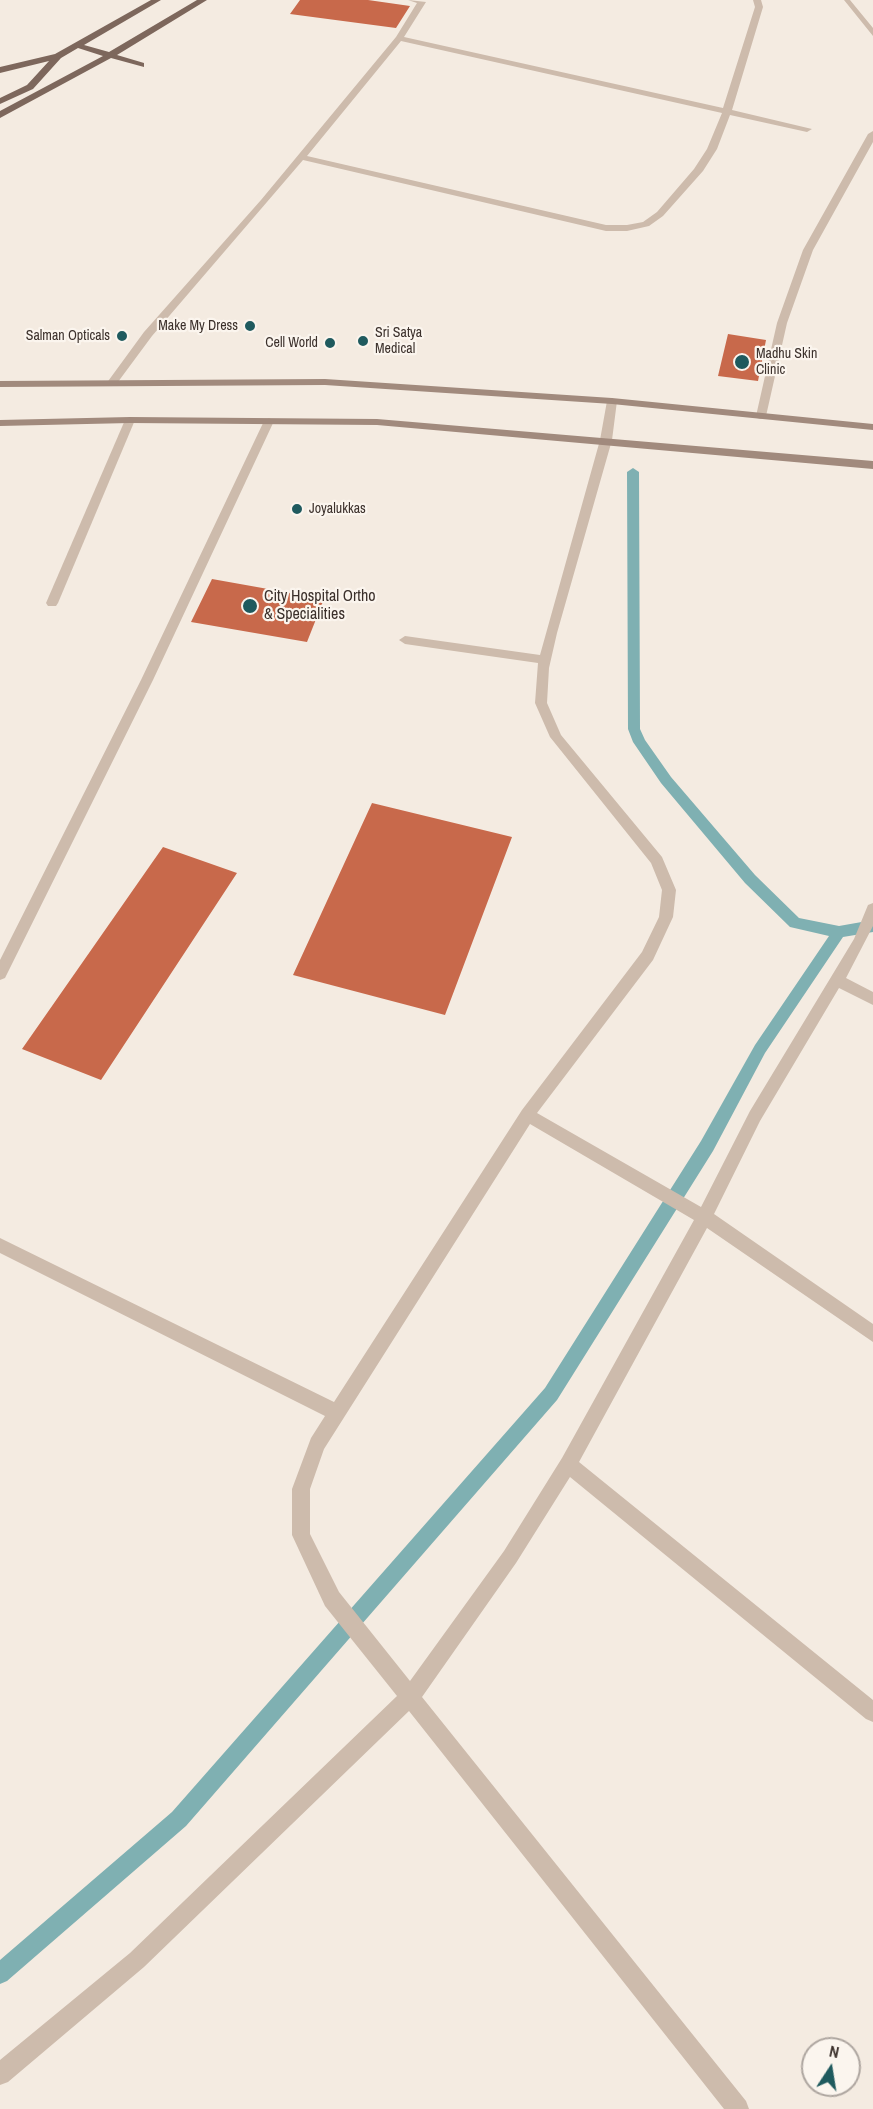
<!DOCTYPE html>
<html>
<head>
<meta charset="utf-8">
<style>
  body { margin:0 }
  #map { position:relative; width:873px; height:2109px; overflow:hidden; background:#f4ebe1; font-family:"Archivo Narrow",sans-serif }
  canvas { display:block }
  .north { position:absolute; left:801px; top:2037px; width:60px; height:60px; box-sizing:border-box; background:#fbf5ee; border:2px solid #aea6a0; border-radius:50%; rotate:12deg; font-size:16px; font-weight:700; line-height:24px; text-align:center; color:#3b302b }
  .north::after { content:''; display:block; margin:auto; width:21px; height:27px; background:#1f5a5e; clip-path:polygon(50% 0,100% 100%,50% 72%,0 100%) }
</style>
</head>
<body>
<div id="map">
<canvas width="873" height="2109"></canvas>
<div class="north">N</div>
</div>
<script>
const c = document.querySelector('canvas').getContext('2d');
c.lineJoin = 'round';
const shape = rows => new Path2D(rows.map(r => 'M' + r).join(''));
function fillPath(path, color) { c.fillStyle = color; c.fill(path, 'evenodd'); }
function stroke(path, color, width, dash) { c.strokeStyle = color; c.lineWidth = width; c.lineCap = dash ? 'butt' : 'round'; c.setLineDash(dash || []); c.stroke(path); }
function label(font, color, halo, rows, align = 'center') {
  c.font = font + ' "Archivo Narrow",sans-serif'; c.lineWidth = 4.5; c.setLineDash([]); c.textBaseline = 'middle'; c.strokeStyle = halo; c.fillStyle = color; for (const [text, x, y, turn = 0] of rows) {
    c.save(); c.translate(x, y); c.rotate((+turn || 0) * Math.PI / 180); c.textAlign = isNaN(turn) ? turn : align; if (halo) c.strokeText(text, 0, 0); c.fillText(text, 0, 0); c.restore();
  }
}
const stream = shape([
  [633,468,639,472,640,729,645,740,671,777,755,875,799,918,839,926,873,920,873,932,843,937,765,1053,713,1151,557,1400,186,1826,7,1981,0,1984,0,1960,172,1812,545,1388,701,1141,755,1045,829,936,790,927,745,883,661,783,633,742,628,729,627,472,633,468]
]);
const building = shape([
  [300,0,368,0,410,6,396,28,290,14],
  [728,334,766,340,758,381,718,376],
  [212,579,324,599,307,642,191,622],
  [372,803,512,837,445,1015,293,975],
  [163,847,237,873,101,1080,22,1049]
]);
const service = shape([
  [130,417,135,420,58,603,56,606,48,606,46,603,125,420,130,417]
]);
const minor = shape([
  [408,0,426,2,404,37,723,108,755,7,753,0,761,0,763,7,732,110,812,129,807,132,730,115,717,149,703,171,663,216,649,226,627,231,606,231,303,160,152,336,115,386,107,386,106,384,144,332,261,200,396,37,417,3,408,0],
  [401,41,722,113,707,149,694,169,657,212,643,222,627,225,606,225,307,156,401,41],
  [844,0,850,0,873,28,873,36,844,0],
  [873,131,873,142,813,250,787,323,766,416,761,419,757,418,756,416,777,323,803,250,868,134,873,131],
  [612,398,617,401,612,440,557,633,549,668,547,703,561,735,662,857,676,890,673,917,653,960,537,1113,701,1207,750,1111,854,939,868,905,873,903,873,926,846,978,873,992,873,1005,839,988,760,1121,714,1214,873,1324,873,1342,707,1228,579,1462,873,1700,873,1722,866,1719,570,1477,516,1563,422,1697,746,2101,749,2109,724,2109,409,1711,144,1967,8,2082,0,2085,0,2060,130,1953,397,1696,325,1606,292,1535,292,1489,311,1438,325,1416,0,1253,0,1238,334,1402,522,1110,642,952,659,917,662,890,651,863,550,737,535,703,538,663,405,644,399,640,405,636,540,655,600,440,607,401,612,398],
  [530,1124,694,1220,562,1458,504,1551,410,1681,339,1592,310,1534,310,1489,324,1449,530,1124],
  [269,418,274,421,153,680,5,978,0,980,0,960,141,680,264,421,269,418]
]);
const secondary = shape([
  [325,379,612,398,873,424,873,430,612,404,325,385,0,387,0,381,325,379],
  [130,417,377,419,873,461,873,469,377,425,130,423,0,426,0,420,130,417]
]);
const primary = shape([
  [151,0,161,0,84,45,109,52,197,0,207,0,117,55,144,63,144,67,111,58,0,118,0,111,103,56,78,48,61,58,33,89,0,104,0,98,27,85,49,61,0,73,0,67,55,54,151,0]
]);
const markers = [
  [250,326,6,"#1f5a5e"],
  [122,336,6,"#1f5a5e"],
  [363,341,6,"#1f5a5e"],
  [330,343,6,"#1f5a5e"],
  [742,362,8,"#1f5a5e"],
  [297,509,6,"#1f5a5e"],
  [250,606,8,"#1f5a5e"]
];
const farPoinames = [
  ["Make My Dress",238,326],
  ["Sri Satya",375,333,"left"],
  ["Medical",375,349,"left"],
  ["Salman Opticals",110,336],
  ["Cell World",318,343],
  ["Madhu Skin",756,354,"left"],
  ["Clinic",756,370,"left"],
  ["Joyalukkas",309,509,"left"]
];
const poiNames = [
  ["City Hospital Ortho",264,597],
  ["& Specialities",264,615]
];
fillPath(stream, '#7fb0b2');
fillPath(building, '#c8694b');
fillPath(service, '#cdbbac');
fillPath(minor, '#cdbbac');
fillPath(secondary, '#a18a7d');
fillPath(primary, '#7d675c');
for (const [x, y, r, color] of markers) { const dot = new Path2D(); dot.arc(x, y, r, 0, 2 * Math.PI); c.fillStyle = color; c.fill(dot); stroke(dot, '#fbf5ee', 2); }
label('14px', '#3b302b', '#fbf5ee', farPoinames, 'right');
label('16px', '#3b302b', '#fbf5ee', poiNames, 'left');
</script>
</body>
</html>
